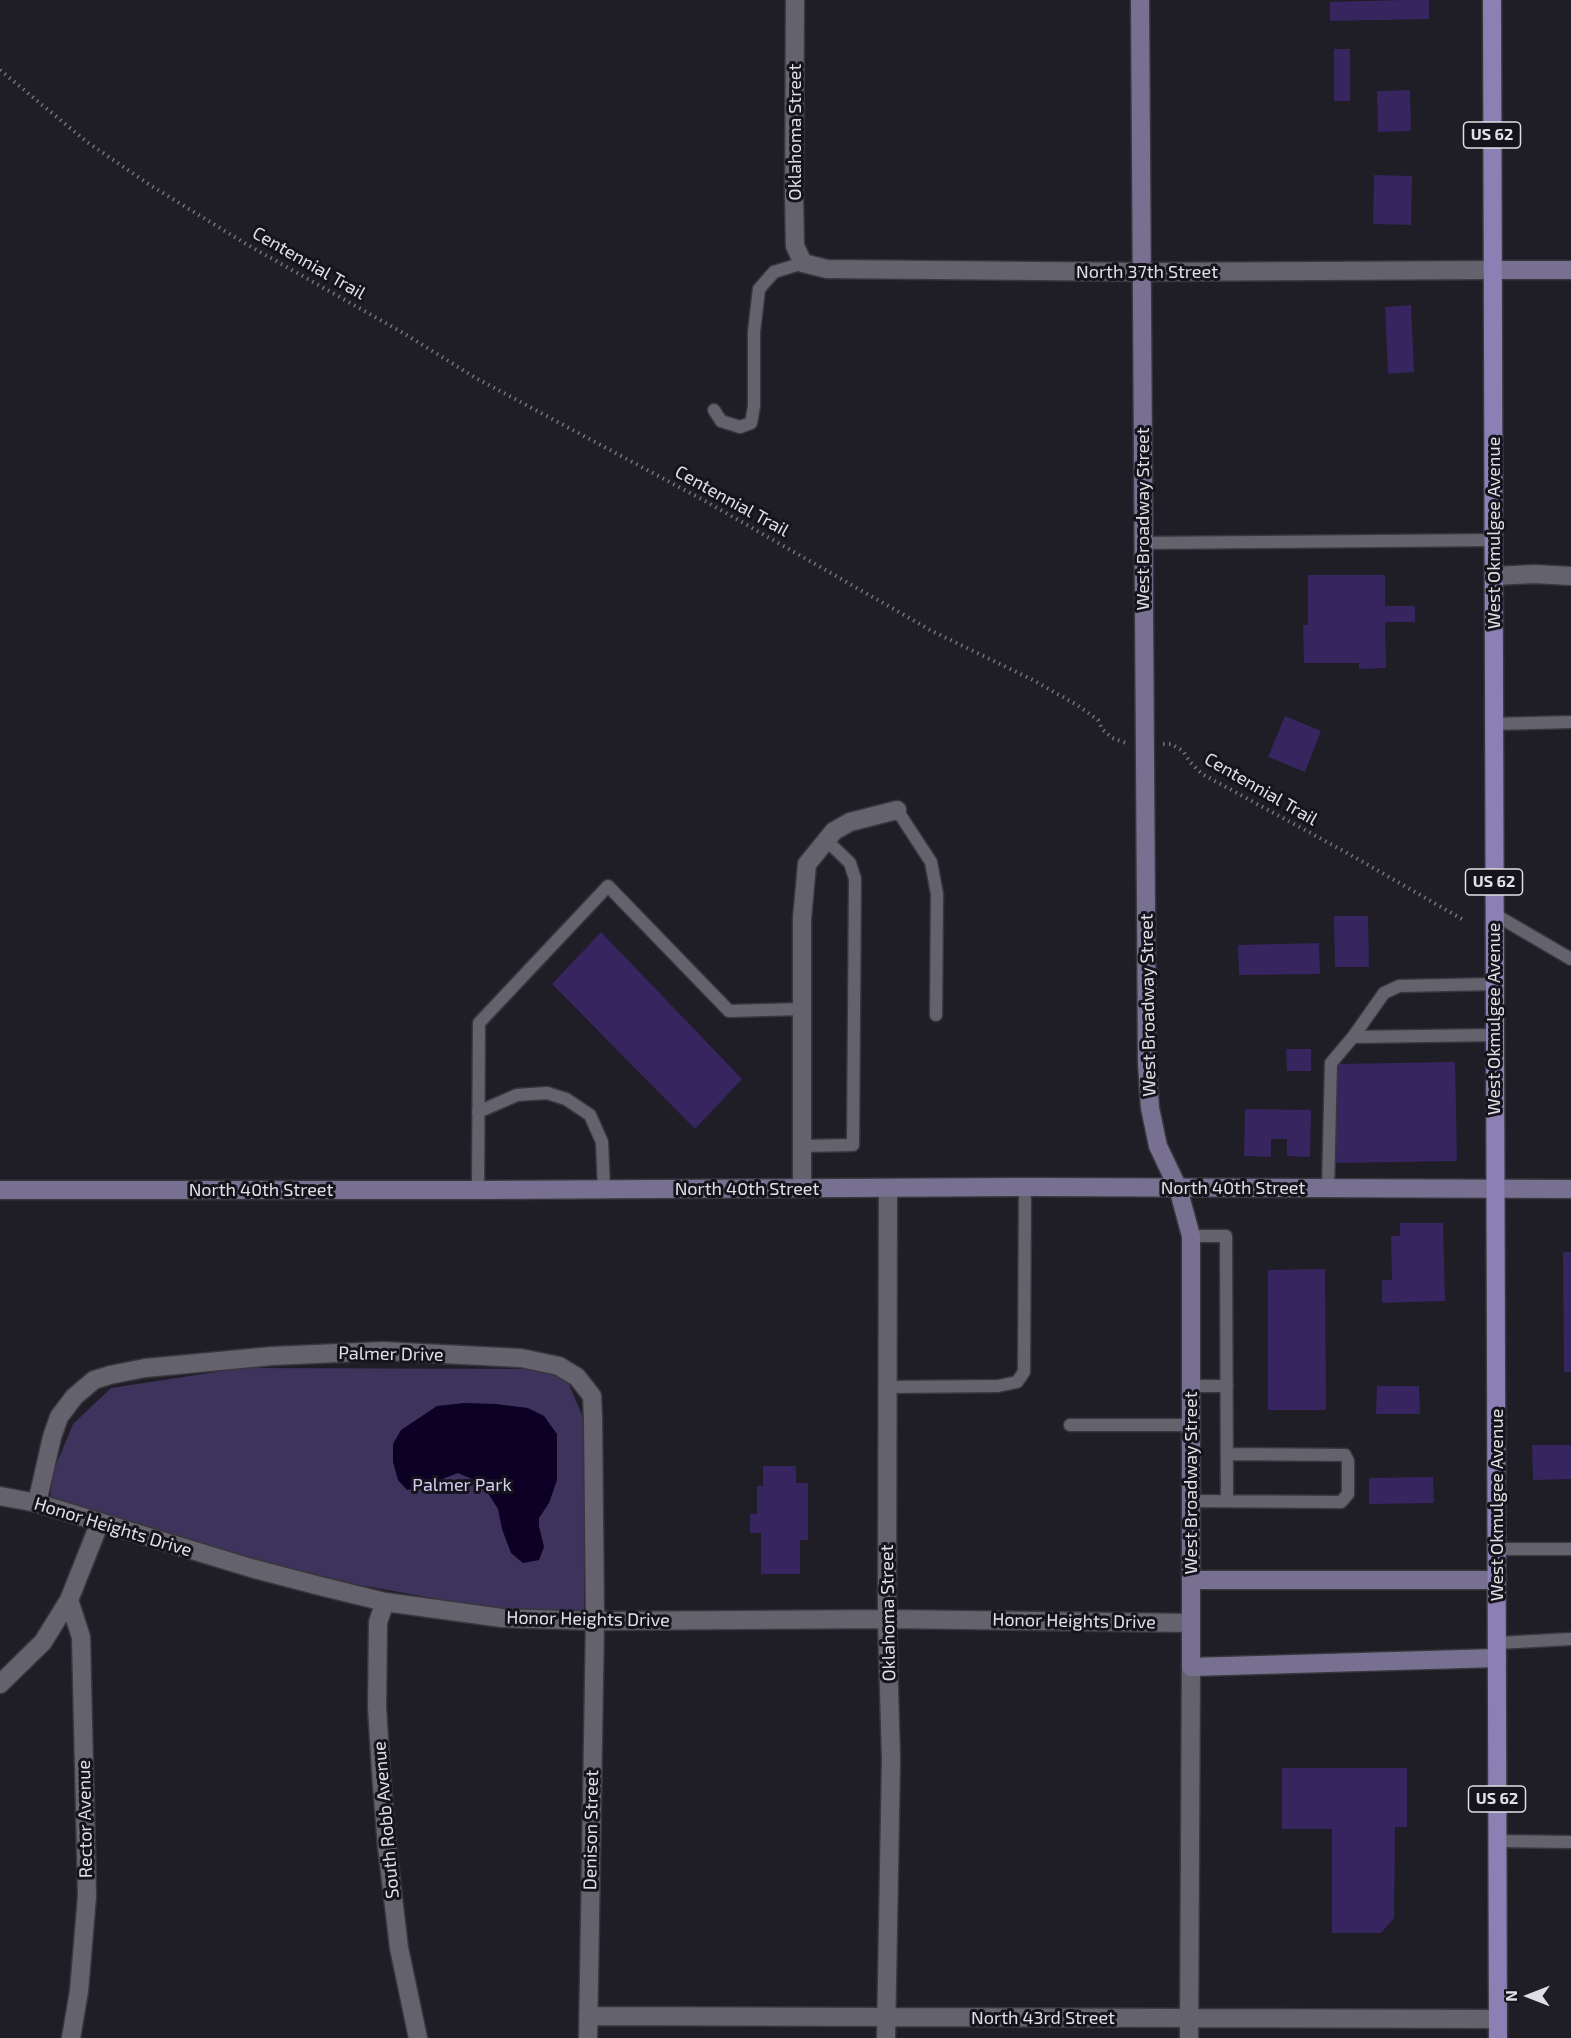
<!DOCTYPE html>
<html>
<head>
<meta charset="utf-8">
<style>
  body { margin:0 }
  #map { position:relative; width:1571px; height:2038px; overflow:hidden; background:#1f1d25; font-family:"Exo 2",sans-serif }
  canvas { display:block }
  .north { position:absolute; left:1499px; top:1966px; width:60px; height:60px; -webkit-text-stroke:4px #15141c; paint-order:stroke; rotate:270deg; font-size:16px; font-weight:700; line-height:24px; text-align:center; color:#e0dfe5 }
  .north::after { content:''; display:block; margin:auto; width:21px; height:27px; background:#e0dfe5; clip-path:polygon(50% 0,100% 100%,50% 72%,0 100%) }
</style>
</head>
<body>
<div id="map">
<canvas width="1571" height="2038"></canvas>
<div class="north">N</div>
</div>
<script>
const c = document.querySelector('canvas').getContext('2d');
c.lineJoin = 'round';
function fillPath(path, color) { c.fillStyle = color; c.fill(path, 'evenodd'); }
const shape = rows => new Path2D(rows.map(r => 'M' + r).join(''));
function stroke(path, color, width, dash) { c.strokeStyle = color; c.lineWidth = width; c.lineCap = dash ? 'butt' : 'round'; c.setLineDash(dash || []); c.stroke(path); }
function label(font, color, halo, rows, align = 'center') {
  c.font = font + ' "Exo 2",sans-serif'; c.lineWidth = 6; c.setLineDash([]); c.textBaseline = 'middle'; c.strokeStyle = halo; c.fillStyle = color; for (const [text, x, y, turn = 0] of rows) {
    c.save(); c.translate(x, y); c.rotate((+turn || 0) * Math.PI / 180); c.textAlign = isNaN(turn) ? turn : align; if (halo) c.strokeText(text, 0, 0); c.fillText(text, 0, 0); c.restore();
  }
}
const green = shape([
  [242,1368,549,1369,568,1382,585,1422,584,1615,495,1609,359,1585,209,1548,50,1498,53,1472,73,1424,111,1388]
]);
const water = shape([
  [464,1403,496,1404,528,1408,544,1416,557,1434,557,1480,549,1503,539,1518,539,1526,544,1547,539,1560,523,1563,511,1553,502,1529,498,1509,486,1490,472,1479,458,1473,424,1486,407,1490,398,1480,393,1462,393,1444,401,1430,437,1406]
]);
const building = shape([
  [1404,0,1429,0,1429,19,1330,21,1330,2],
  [1334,49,1350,49,1350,101,1334,101],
  [1410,90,1411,131,1378,132,1377,91],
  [1374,175,1412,176,1411,225,1373,224],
  [1411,305,1414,372,1388,374,1385,307],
  [1308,575,1385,575,1385,606,1415,606,1415,622,1385,622,1386,668,1359,669,1359,663,1304,663,1303,625,1308,625],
  [1285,716,1321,731,1305,772,1268,757],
  [1334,916,1368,916,1369,967,1335,967],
  [601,932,742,1079,695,1129,552,984],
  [1319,943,1320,974,1239,975,1238,945],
  [1286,1049,1311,1049,1311,1071,1287,1071],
  [1455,1062,1457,1161,1335,1163,1336,1064],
  [1245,1109,1311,1110,1310,1157,1287,1156,1287,1139,1271,1139,1271,1157,1244,1156],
  [1400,1223,1443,1223,1445,1301,1382,1303,1382,1280,1392,1280,1391,1236,1400,1236],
  [1563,1252,1571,1252,1571,1372,1564,1372],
  [1325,1269,1326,1410,1268,1410,1268,1270],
  [1377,1386,1419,1386,1420,1414,1376,1414],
  [1532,1445,1571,1445,1571,1479,1533,1480],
  [763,1466,796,1466,796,1483,808,1483,808,1540,800,1540,800,1574,761,1574,761,1533,750,1533,750,1514,757,1514,757,1486,763,1486],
  [1433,1477,1434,1503,1369,1504,1369,1478],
  [1282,1768,1407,1768,1407,1827,1395,1827,1394,1918,1381,1933,1332,1933,1332,1829,1282,1829]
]);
const path = shape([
  [0,70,87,142,150,185,246,244,405,334,474,377,705,501,932,631,1033,680,1077,705,1098,720,1102,729,1112,738,1129,744],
  [1163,744,1171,744,1183,751,1190,762,1202,774,1349,854,1462,919]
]);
const lane = shape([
  [714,410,721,421,740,427,751,423,754,406,754,332,759,289,774,272,803,263],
  [1143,543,1495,540],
  [1494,724,1571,722],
  [897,810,931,862,937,894,936,1015],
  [1494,914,1571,959],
  [1353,1037,1494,1035],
  [478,1112,517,1095,547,1093,566,1099,590,1115,602,1142,604,1190],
  [802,1146,853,1145,855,879,850,863,826,840],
  [1328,1189,1331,1063,1353,1037,1384,993,1399,986,1494,984],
  [478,1190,479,1023,608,886,729,1011,802,1009],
  [1191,1236,1226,1236,1227,1501],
  [1191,1386,1227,1386],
  [887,1387,998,1386,1017,1382,1024,1372,1025,1187],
  [1070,1425,1191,1425],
  [1192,1501,1341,1502,1348,1494,1348,1461,1345,1455,1227,1454],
  [1497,1549,1571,1549],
  [1497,1643,1571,1639],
  [1497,1841,1571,1842]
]);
const street = shape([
  [795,0,794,196,795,246,803,263,827,269,1141,272,1492,270],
  [1494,576,1534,574,1571,576],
  [802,1188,802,919,807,864,834,831,850,822,897,810],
  [0,1496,37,1503,251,1568,316,1585,385,1602,502,1618,595,1621,887,1619,1191,1623],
  [37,1503,52,1437,59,1417,74,1397,94,1380,110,1375,145,1368,272,1356,383,1351,521,1358,559,1366,577,1377,592,1396,593,1417,595,1621,588,2038],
  [69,1600,81,1637,87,1896,79,1991,71,2038],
  [385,1602,378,1622,377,1707,381,1772,387,1847,399,1948,418,2038],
  [0,1684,43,1642,69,1600,100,1522],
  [588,2016,1497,2019],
  [886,2038,891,1759,887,1619,888,1188],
  [1189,2038,1191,1667]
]);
const secondary = shape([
  [1140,0,1147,1063,1150,1108,1158,1146,1178,1188,1191,1236,1191,1667,1497,1658],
  [1492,270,1571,270],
  [0,1190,478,1190,1025,1187,1571,1189],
  [1192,1580,1497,1580]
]);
const primary = shape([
  [1492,0,1498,2038]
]);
const shields = [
  [1492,135,57],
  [1494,882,57],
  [1497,1799,57]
];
const shieldNames = [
  ["US 62",1492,135],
  ["US 62",1494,882],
  ["US 62",1497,1799]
];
const streetNames = [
  ["Oklahoma Street",795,132,-90],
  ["Centennial Trail",309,263,30],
  ["North 37th Street",1147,272],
  ["Centennial Trail",732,501,29],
  ["West Broadway Street",1143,519,-90],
  ["West Okmulgee Avenue",1494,533,-90],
  ["Centennial Trail",1261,789,30],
  ["West Broadway Street",1148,1005,-91],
  ["West Okmulgee Avenue",1494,1019,-90],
  ["North 40th Street",1233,1188],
  ["North 40th Street",747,1189],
  ["North 40th Street",261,1190],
  ["Palmer Drive",391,1354,1],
  ["West Broadway Street",1191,1483,-90],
  ["West Okmulgee Avenue",1497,1505,-90],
  ["Honor Heights Drive",113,1527,17],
  ["Oklahoma Street",888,1613,-91],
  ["Honor Heights Drive",588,1619,1],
  ["Honor Heights Drive",1074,1621,1],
  ["Rector Avenue",85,1819,-91],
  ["South Robb Avenue",386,1820,-95],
  ["Denison Street",591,1830,-89],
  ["North 43rd Street",1043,2018]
];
const parkNames = [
  ["Palmer Park",462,1485]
];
fillPath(green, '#3e335c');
fillPath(water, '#0c0024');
fillPath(building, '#37255f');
stroke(lane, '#38373d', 15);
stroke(street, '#38373d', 21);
stroke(secondary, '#38373d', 21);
stroke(primary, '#38373d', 21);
stroke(path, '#75737a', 4, [1.5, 4.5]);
stroke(lane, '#64626d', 12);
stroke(street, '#64626d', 18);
stroke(secondary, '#787091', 18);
stroke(primary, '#8c7fb4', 18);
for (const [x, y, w] of shields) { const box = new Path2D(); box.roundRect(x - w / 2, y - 13, w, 26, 4.5); c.fillStyle = '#15141c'; c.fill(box); stroke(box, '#e0dfe5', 1.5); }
label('bold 16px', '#e0dfe5', null, shieldNames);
label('18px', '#e0dfe5', '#15141c', streetNames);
label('18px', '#d4cdf2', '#15141c', parkNames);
</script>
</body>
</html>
